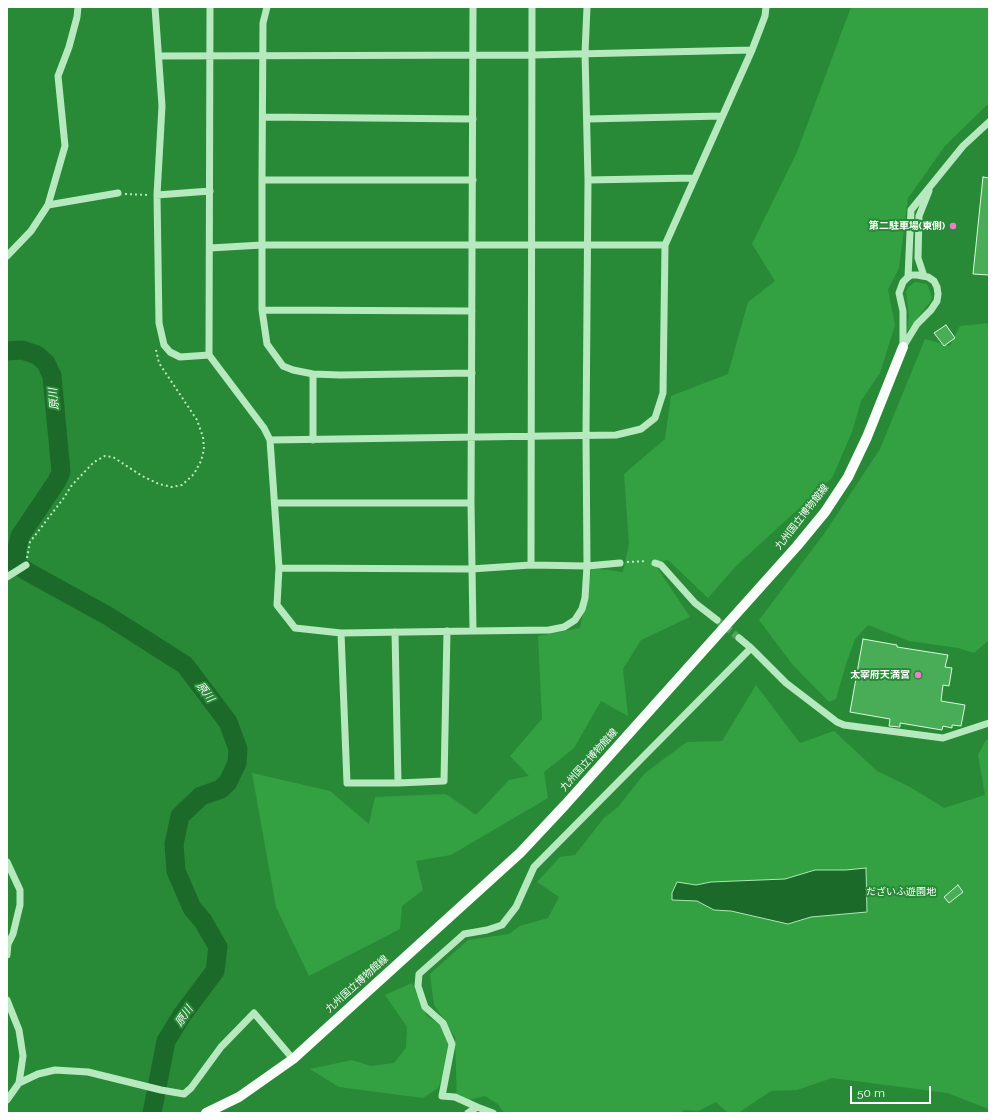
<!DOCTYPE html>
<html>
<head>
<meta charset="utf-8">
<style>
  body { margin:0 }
  #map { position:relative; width:996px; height:1120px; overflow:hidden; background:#288a37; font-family:Raleway,sans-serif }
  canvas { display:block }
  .frame { position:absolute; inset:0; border:8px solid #fff; pointer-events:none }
  .scale { position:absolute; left:850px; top:1086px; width:81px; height:18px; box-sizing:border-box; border:2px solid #fff; border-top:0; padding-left:5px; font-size:12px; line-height:14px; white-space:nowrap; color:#fff; -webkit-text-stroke:3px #288a37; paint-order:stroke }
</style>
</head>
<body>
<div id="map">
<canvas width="996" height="1120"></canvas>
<div class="frame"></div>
<div class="scale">50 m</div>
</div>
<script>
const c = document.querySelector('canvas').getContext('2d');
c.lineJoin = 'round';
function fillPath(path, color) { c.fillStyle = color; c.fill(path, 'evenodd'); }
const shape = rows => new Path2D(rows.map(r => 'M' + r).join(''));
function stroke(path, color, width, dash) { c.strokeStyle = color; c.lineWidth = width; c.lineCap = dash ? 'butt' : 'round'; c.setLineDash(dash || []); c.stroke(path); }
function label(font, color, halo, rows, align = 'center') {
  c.font = font + ' Raleway,"Noto Sans JP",sans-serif'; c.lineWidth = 4; c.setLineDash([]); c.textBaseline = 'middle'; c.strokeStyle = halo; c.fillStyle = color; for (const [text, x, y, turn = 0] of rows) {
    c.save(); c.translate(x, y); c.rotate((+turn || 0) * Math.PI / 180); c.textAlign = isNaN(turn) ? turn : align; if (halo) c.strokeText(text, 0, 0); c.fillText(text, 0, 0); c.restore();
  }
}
const green = shape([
  [851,7,989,7,989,103,945,146,908,198,899,268,888,290,895,325,880,373,861,401,852,432,832,478,736,566,708,598,668,560,654,563,690,617,641,640,623,669,628,716,601,701,574,748,544,772,548,798,451,855,416,861,423,890,402,906,400,929,309,976,276,907,252,773,330,791,369,824,375,797,446,794,476,815,509,780,529,776,510,756,542,719,538,636,580,628,592,568,623,572,629,544,624,474,665,439,671,396,728,374,748,302,775,281,752,244,797,152],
  [915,282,927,284,932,297,931,301,907,331,909,316,906,292,908,288],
  [989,323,989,640,974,653,958,648,909,641,868,625,855,639,846,664,836,699,829,702,792,664,759,620,824,534,880,449,925,339,950,346,960,326],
  [756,685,800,743,834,731,877,771,910,787,944,808,985,795,978,755,986,740,989,739,989,1109,947,1093,832,1078,797,1090,771,1091,738,1113,728,1113,716,1102,698,1111,684,1110,681,1113,504,1113,498,1104,485,1096,457,1103,455,1037,434,1005,430,974,468,940,509,934,520,926,548,918,559,897,537,882,560,857,575,855,604,818,618,807,645,773,687,742,722,741],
  [412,983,427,1016,442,1026,448,1044,442,1077,438,1088,423,1098,339,1087,310,1069,352,1060,371,1066,394,1063,406,1048,407,1027,385,995]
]);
const water = shape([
  [866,868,867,912,811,917,788,924,731,911,714,910,697,901,672,900,672,893,677,882,696,885,711,882,785,879,815,870,846,870,866,868]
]);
const river = shape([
  [7,351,22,350,37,355,46,363,52,376,61,472,57,481,20,536,17,548,16,564,28,572,108,616,185,665,228,722,238,749,237,763,228,782,221,789,201,796,180,816,174,844,176,871,192,908,203,921,218,947,215,971,182,1015,166,1041,152,1113]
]);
const building = shape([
  [983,177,989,178,989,275,973,274,983,177],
  [946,325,955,338,944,346,934,333,946,325],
  [863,639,897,645,897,647,948,655,945,667,952,668,949,686,943,685,941,701,965,705,961,726,952,725,952,728,943,726,942,730,900,723,900,727,889,726,890,719,850,712,863,639],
  [958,885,963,892,949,903,944,897,958,885]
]);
const minorTunnel = shape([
  [717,620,739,638]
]);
const path = shape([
  [125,194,149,195],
  [27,558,30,542,63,499,72,485,94,462,105,456,113,457,142,476,159,484,172,487,182,485,194,474,201,461,204,449,203,437,197,420,159,363,156,350],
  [627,562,647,561]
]);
const minor = shape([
  [155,7,162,106,157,195,159,323,164,345,170,352,180,357,209,355],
  [210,7,209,355,264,428,270,440,279,568,277,605,295,628,341,633,473,631,471,503,473,7],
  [267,7,263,23,262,180,262,310,267,344,283,366,293,370,313,374,340,375,472,373],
  [159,56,532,55,752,50],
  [263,117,473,119],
  [587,119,722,116],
  [262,180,473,180],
  [588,180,694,178],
  [157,195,210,191],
  [48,205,118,193],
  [210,248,262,245,665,245],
  [7,256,31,231,48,205,65,146,58,76,69,47,77,17,78,7],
  [911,275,917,275,928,277,934,281,937,287,938,294,937,301,931,310,917,324,903,347,903,311,899,293,903,282,908,277,911,275],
  [924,276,918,258,919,216,929,191],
  [908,277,911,210,963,146,989,122],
  [262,310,472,311],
  [313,374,313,440],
  [270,440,616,435,641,429,655,418,663,393,665,245,752,50,765,16,766,7],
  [275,503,471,503],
  [655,563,661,565,695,603,717,620],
  [531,565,532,7],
  [279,568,471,569,531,565,587,566,620,563],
  [7,577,26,565],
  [473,631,549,630,564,627,575,620,582,609,585,598,587,566,586,435,588,180,585,53,587,7],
  [395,632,398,783],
  [341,633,347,783,398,783,444,781,447,631],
  [739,638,751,648,786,683,837,722,844,725,943,738,989,723],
  [7,862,20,890,20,905,13,934,8,944,7,955],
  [7,1000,19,1030,23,1056,19,1083,7,1100],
  [19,1083,38,1074,55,1070,88,1072,161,1090,184,1094,191,1088,221,1047,254,1013,293,1059],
  [468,1113,477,1107],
  [493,1113,477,1107,455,1097,442,1096,452,1044,443,1023,425,1007,418,986,419,974,464,934,487,930,502,925,516,907,534,867,751,648]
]);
const major = shape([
  [206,1113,239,1097,293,1059,520,853,565,805,797,546,825,512,848,477,867,437,903,347]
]);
const markers = [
  [953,226,4,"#f17cce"],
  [918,675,4,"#f17cce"]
];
const poiNames = [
  ["第二駐車場(東側)",945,226],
  ["太宰府天満宮",910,675]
];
const streetNames = [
  ["九州国立博物館線",802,517,-52],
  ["九州国立博物館線",589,760,-48],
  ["九州国立博物館線",357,984,-42]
];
const parkNames = [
  ["だざいふ遊園地",901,892]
];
const waterNames = [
  ["原川",54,399,-95],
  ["原川",205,692,53],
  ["原川",184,1016,-55]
];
fillPath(green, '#33a142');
fillPath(water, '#1c6a29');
stroke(water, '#aae9b2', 1);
stroke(river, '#1c6a29', 19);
fillPath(building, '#49ad57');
stroke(building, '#daf7de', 1);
stroke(minorTunnel, '#53a15f', 7, [7, 3.5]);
stroke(path, '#b6e9bd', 2, [2, 3]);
stroke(minor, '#b6e9bd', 7);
stroke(major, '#f9fefa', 10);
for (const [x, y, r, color] of markers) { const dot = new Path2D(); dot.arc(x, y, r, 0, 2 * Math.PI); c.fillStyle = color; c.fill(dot); stroke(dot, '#288a37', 1.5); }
label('bold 10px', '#fff', '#288a37', poiNames, 'right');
label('10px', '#fff', '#288a37', streetNames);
label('10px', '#fff', '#288a37', parkNames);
label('italic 11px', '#fff', '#288a37', waterNames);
</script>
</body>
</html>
